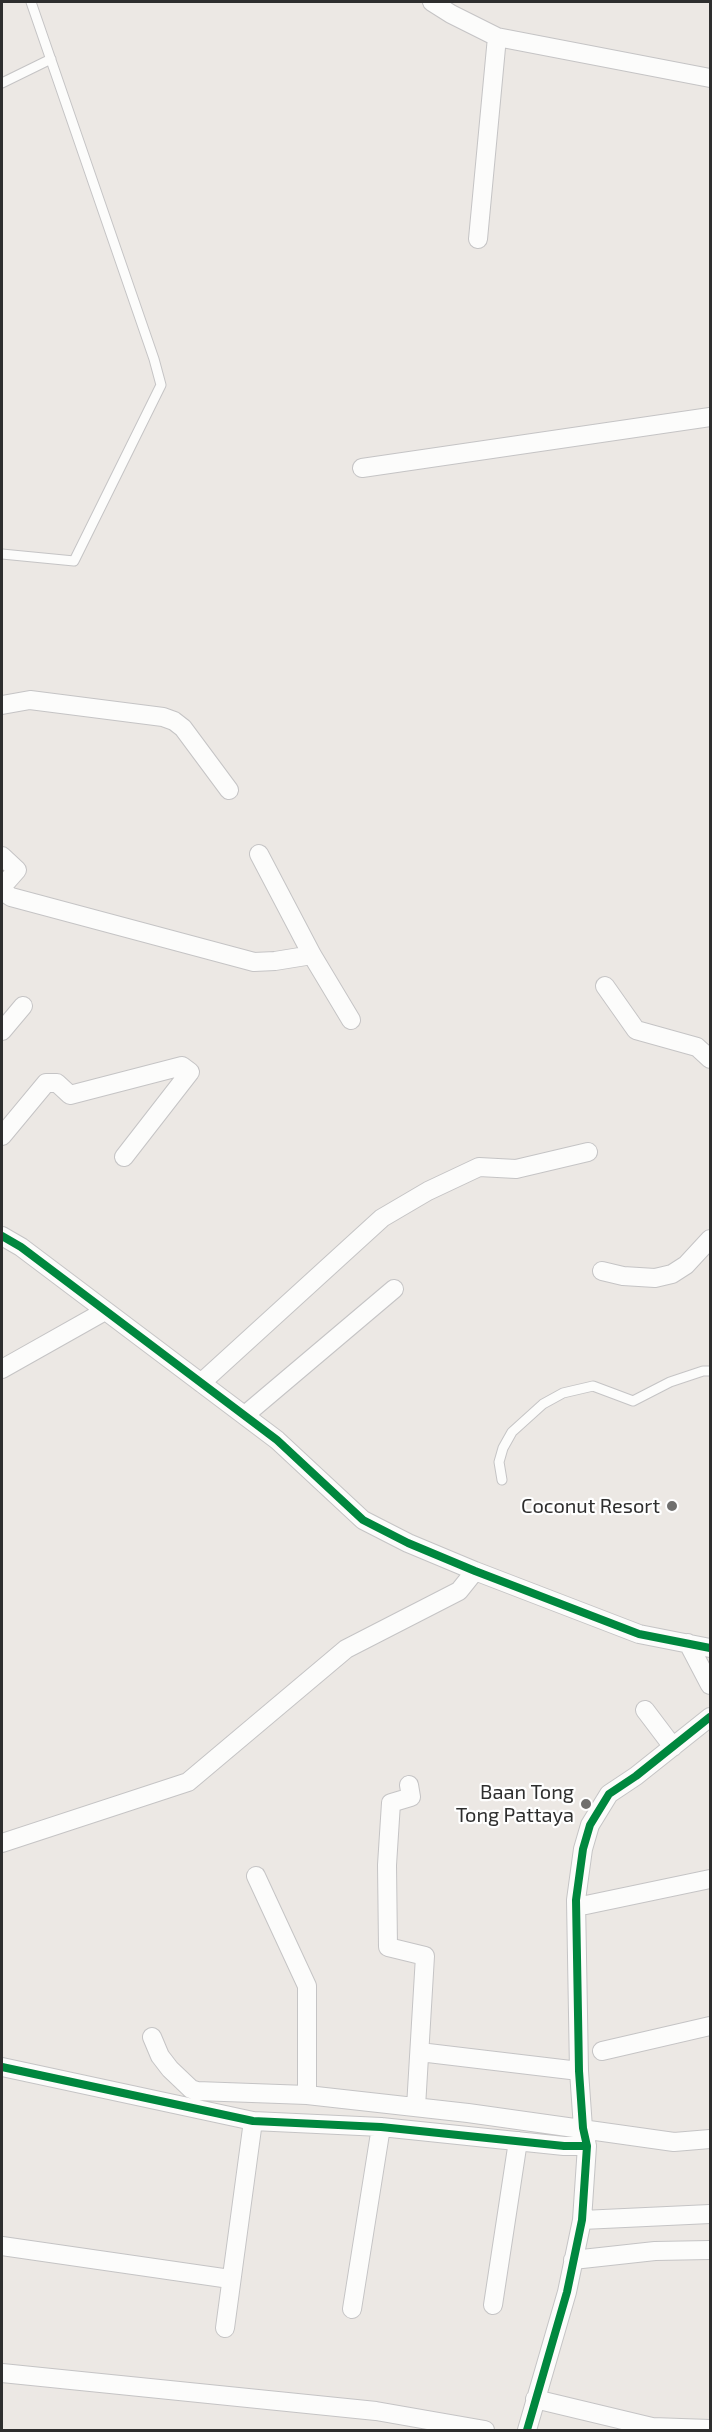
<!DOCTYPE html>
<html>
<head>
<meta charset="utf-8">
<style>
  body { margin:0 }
  #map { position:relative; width:712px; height:2432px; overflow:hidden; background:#ece8e4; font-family:"Exo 2",sans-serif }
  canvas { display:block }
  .frame { position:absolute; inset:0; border:3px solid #2e2e2e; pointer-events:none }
</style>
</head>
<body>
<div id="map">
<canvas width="712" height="2432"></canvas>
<div class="frame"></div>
</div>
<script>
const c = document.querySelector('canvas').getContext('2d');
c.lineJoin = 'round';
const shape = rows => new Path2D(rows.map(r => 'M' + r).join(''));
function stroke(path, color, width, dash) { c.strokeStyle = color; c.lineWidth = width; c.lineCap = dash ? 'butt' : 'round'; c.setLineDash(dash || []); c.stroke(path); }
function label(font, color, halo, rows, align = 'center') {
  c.font = font + ' "Exo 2",sans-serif'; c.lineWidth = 4.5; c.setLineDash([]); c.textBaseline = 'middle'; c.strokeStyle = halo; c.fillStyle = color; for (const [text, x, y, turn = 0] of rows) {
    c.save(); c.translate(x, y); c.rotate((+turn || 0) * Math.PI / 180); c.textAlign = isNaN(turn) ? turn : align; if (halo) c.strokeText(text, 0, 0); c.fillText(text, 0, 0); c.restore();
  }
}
const lane = shape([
  [2,83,51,59],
  [2,554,74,561,161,385,154,359,31,2],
  [502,1480,499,1462,503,1448,512,1432,543,1404,563,1393,593,1386,633,1401,670,1382,703,1371,710,1371]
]);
const street = shape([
  [432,2,451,14,497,37,710,78],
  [478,239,497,37],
  [362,468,710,417],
  [2,705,30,700,163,717,174,721,183,728,229,790],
  [259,854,312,955,351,1020],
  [2,856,17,870,2,887],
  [2,891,11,897,254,962,275,961,312,955],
  [605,986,636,1030,697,1047,710,1059],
  [2,1031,23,1006],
  [2,1136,46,1083,57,1083,70,1095,182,1066,190,1072,124,1157],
  [2,1236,21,1247,277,1440,363,1520,408,1543,475,1571,639,1634,710,1648],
  [602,1271,623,1276,655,1278,672,1274,686,1265,710,1239],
  [2,1369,105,1311],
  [201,1383,382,1218,428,1191,479,1167,516,1169,588,1152],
  [245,1415,394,1289],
  [688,1643,710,1685],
  [645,1710,673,1747],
  [409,1785,411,1797,391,1803,387,1865,388,1947,425,1956,416,2107],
  [2,1843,188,1782,346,1649,459,1591,475,1571],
  [256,1876,307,1986,307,2095],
  [586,1905,710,1879],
  [152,2037,160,2056,170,2069,191,2089,197,2091,307,2095,468,2113,674,2142,710,2139],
  [602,2051,710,2026],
  [428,2053,579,2071],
  [2,2067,253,2121,381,2127,564,2146,587,2146],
  [582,2220,710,2214],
  [2,2246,230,2279],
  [573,2260,655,2251,710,2250],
  [493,2305,518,2141],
  [352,2309,381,2127],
  [225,2328,253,2121],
  [2,2373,376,2411,485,2430],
  [535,2399,652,2427,710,2429],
  [527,2430,567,2292,582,2220,587,2146,583,2128,579,2071,576,1900,583,1849,590,1825,609,1794,636,1776,710,1717]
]);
const cycleway = shape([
  [2,1236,21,1247,277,1440,363,1520,408,1543,475,1571,639,1634,710,1648],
  [2,2067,253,2121,381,2127,564,2146,587,2146],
  [527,2430,567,2292,582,2220,587,2146,583,2128,579,2071,576,1900,583,1849,590,1825,609,1794,636,1776,710,1717]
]);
const markers = [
  [672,1506,6,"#706f6e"],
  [586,1804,6,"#706f6e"]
];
const poiNames = [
  ["Coconut Resort",660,1506],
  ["Baan Tong",574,1792],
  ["Tong Pattaya",574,1815]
];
stroke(lane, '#c5c4c5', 11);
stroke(street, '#c5c4c5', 20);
stroke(lane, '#fcfcfb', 9);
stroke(street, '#fcfcfb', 18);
stroke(cycleway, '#00873e', 8);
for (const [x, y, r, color] of markers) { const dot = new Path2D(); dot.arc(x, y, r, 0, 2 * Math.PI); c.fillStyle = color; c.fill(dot); stroke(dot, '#fff', 2); }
label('20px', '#2e2e2e', '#fff', poiNames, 'right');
</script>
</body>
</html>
